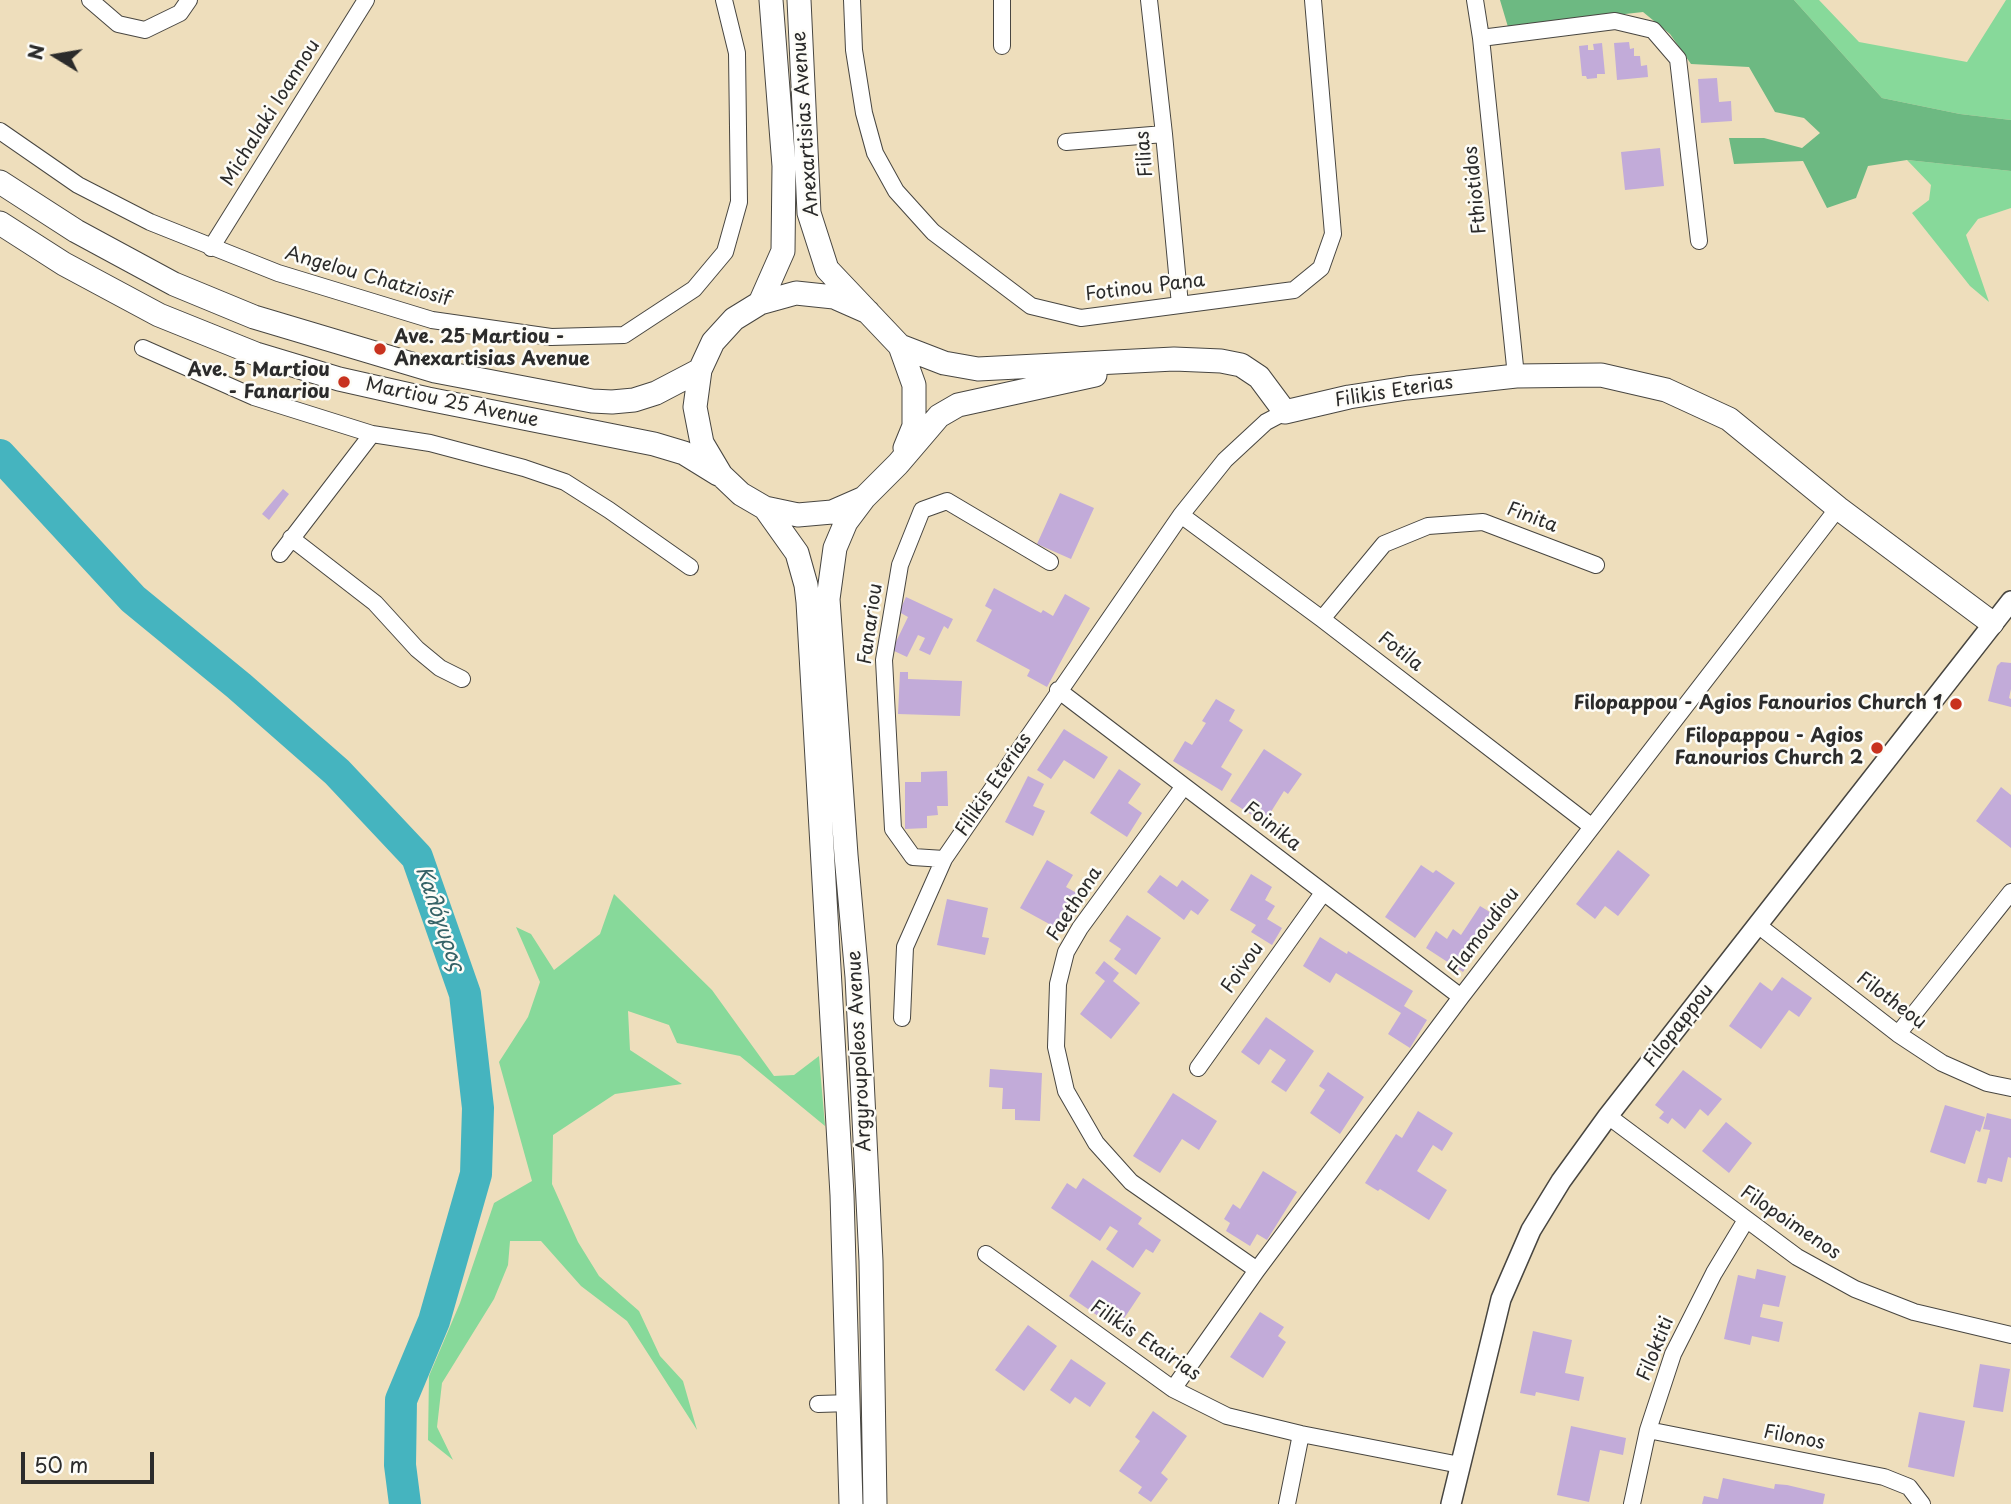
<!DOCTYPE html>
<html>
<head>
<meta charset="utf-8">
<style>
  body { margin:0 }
  #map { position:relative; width:2011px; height:1504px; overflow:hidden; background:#eedebc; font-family:"Playpen Sans",sans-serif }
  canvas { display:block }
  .north { position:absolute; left:21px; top:21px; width:70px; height:70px; -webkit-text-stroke:5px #fdfcf7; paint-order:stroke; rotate:281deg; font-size:19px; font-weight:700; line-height:28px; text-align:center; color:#2b2b2b }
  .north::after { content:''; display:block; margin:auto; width:24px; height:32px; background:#2b2b2b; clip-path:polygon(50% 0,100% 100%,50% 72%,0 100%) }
  .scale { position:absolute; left:21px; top:1452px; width:133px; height:32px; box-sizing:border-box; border:4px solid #2b2b2b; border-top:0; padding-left:9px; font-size:21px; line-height:24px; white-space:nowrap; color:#2b2b2b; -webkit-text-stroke:5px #fdfcf7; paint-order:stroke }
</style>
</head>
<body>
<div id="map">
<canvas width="2011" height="1504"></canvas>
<div class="north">N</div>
<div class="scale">50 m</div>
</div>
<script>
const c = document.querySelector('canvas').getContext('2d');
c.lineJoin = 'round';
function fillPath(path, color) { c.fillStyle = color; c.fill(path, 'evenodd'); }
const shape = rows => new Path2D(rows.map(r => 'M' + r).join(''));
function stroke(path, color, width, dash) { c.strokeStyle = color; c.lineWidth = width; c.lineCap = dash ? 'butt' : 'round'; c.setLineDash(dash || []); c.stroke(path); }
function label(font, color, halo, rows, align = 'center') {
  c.font = font + ' "Playpen Sans",sans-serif'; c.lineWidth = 5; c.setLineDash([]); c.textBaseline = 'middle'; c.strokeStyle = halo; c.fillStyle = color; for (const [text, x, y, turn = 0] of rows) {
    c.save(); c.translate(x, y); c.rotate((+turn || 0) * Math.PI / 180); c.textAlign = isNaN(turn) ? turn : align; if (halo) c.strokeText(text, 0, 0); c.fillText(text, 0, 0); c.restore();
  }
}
const green = shape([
  [1794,0,1819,0,1859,42,1967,62,2006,0,2011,0,2011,120,1960,114,1882,98],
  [1907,160,2011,171,2011,208,1978,219,1966,235,1989,302,1970,286,1912,213,1929,200,1931,185],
  [614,894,712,990,774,1076,794,1075,819,1056,825,1126,740,1056,677,1043,669,1025,628,1011,630,1050,682,1084,615,1094,553,1135,552,1184,578,1242,599,1276,639,1311,660,1356,683,1381,697,1430,627,1321,581,1286,541,1241,510,1241,508,1265,494,1299,442,1383,437,1427,453,1460,428,1440,429,1376,460,1303,494,1203,532,1181,499,1062,528,1017,540,982,516,927,531,934,554,970,600,934]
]);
const forest = shape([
  [1500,0,1794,0,1882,98,1960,114,2011,120,2011,171,1907,160,1868,166,1856,198,1827,208,1803,161,1734,164,1729,138,1764,138,1802,148,1820,133,1804,118,1775,112,1749,67,1691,64,1670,34,1643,12,1508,27]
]);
const river = shape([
  [0,455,133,599,239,686,337,772,417,857,465,994,478,1108,476,1174,434,1321,401,1400,400,1465,405,1504]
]);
const building = shape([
  [1629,42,1630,49,1634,48,1634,56,1640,56,1641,66,1647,65,1648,77,1617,80,1614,43],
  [1602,43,1605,74,1597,74,1597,78,1587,79,1586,76,1582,76,1579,46,1588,45,1588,50,1594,50,1593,44],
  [1717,78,1719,102,1731,101,1732,121,1701,123,1698,79],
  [1660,148,1664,186,1625,190,1621,152],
  [283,489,289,494,269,520,262,514],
  [1060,493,1094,508,1071,559,1037,544],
  [994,588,1041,613,1043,610,1053,616,1065,594,1090,608,1047,687,1027,676,1030,670,976,641,992,610,985,606],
  [906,597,953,619,948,629,944,626,930,655,919,650,925,638,918,635,907,657,892,650,908,617,899,612],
  [2001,662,2011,663,2011,689,2009,698,2011,699,2011,707,1988,701,1997,666],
  [900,672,908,672,908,679,962,681,960,716,898,714],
  [1216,699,1235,710,1229,721,1243,730,1221,767,1232,774,1222,791,1173,761,1185,741,1192,745,1206,723,1202,721],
  [1064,729,1108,757,1094,779,1064,760,1051,779,1037,770],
  [1264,749,1302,774,1288,794,1284,791,1264,823,1230,801],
  [1119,769,1141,784,1128,803,1142,813,1127,837,1090,813],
  [947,771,948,806,937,806,938,815,927,816,927,828,905,829,905,782,921,782,921,772],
  [1028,776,1044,784,1033,806,1045,811,1033,836,1005,822],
  [2001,787,2011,795,2011,848,1976,821],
  [1618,850,1650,875,1618,916,1605,906,1595,919,1576,904],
  [1047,860,1073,875,1066,887,1082,896,1062,931,1020,908],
  [1421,865,1433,873,1436,870,1455,883,1415,938,1385,917],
  [1251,874,1272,887,1265,900,1275,906,1267,919,1282,928,1272,945,1251,932,1256,925,1230,910],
  [1160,875,1177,887,1182,880,1209,900,1198,915,1191,910,1184,920,1147,892],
  [947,899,988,908,982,937,989,938,985,955,937,945],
  [1480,906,1498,917,1463,972,1426,948,1436,931,1447,939,1453,929,1461,935],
  [1127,915,1161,938,1136,975,1114,959,1121,949,1109,941],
  [1320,937,1347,954,1348,951,1413,991,1404,1006,1427,1020,1410,1048,1388,1034,1401,1013,1336,973,1330,983,1303,966],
  [1104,961,1119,973,1113,981,1140,1003,1111,1039,1080,1014,1105,981,1095,973],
  [1782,977,1812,998,1799,1017,1789,1010,1761,1049,1729,1026,1760,982,1772,991],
  [1266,1017,1314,1051,1286,1092,1271,1082,1286,1060,1270,1049,1259,1065,1241,1052],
  [990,1069,1042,1073,1040,1121,1015,1120,1015,1109,1002,1109,1003,1088,989,1087],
  [1683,1070,1722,1099,1708,1116,1700,1109,1685,1129,1672,1118,1668,1124,1659,1118,1664,1112,1655,1105],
  [1328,1072,1364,1097,1340,1134,1310,1113,1325,1090,1319,1086],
  [1173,1093,1217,1121,1199,1150,1182,1139,1160,1173,1133,1156],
  [1945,1105,1985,1117,1980,1132,1976,1130,1965,1164,1930,1152],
  [1418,1111,1453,1133,1442,1151,1433,1145,1417,1171,1447,1190,1429,1220,1380,1189,1378,1191,1365,1183,1396,1134,1402,1138],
  [1987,1113,2011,1119,2011,1158,2008,1157,2002,1182,1988,1178,1986,1184,1977,1182,1990,1130,1983,1129],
  [1726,1122,1752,1143,1729,1173,1702,1151],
  [1263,1171,1297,1192,1267,1240,1257,1234,1250,1246,1226,1231,1230,1223,1224,1219,1233,1204,1240,1209],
  [1083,1178,1142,1218,1138,1224,1161,1240,1153,1253,1146,1249,1133,1268,1106,1249,1118,1231,1110,1226,1100,1241,1051,1208,1067,1183,1076,1189],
  [1092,1260,1141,1293,1117,1329,1069,1296],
  [1757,1269,1786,1276,1779,1307,1763,1304,1760,1317,1783,1322,1779,1342,1752,1336,1750,1345,1724,1339,1738,1275,1755,1279],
  [1260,1312,1284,1327,1278,1336,1286,1342,1263,1378,1230,1357],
  [1028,1325,1057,1346,1024,1391,995,1370],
  [1533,1331,1572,1340,1565,1373,1584,1377,1579,1401,1536,1392,1535,1396,1520,1393],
  [1071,1359,1106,1383,1090,1407,1075,1397,1070,1404,1050,1390],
  [1980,1364,2010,1369,2003,1412,1973,1407],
  [1153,1411,1187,1436,1161,1473,1168,1479,1151,1502,1138,1493,1142,1487,1119,1471,1140,1441,1135,1437],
  [1919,1412,1965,1421,1954,1477,1908,1467],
  [1571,1426,1626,1438,1623,1455,1600,1450,1589,1502,1557,1495],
  [1723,1478,1774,1489,1775,1484,1787,1485,1825,1494,1823,1504,1702,1504,1704,1496,1718,1499]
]);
const minor = shape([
  [90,0,118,24,145,30,180,13,189,0],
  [852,0,854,50,864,113,875,153,896,191,933,232,1031,306,1081,318,1294,290,1321,268,1333,234,1313,0],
  [1002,0,1002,46],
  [1149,0,1164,134,1180,305],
  [1475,0,1481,38,1516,376],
  [1481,38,1615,21,1653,30,1678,59,1699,241],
  [0,131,78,185,150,222,278,273,432,320,551,337,624,335,694,289,725,252,739,202,737,53,724,0],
  [1066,142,1164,134],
  [211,248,366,0],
  [143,348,254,397,372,434,430,443,524,468,565,482,609,510,690,567],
  [1181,515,1322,619,1591,826],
  [291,538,375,603,417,649,440,668,462,679],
  [280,554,372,434],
  [1322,619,1384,544,1428,526,1483,522,1596,565],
  [1058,690,1461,997],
  [1184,786,1080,928,1066,952,1058,984,1056,1047,1066,1091,1096,1143,1131,1182,1257,1270],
  [944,859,913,857,893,829,884,660,900,565,922,510,947,501,1050,562],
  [1759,926,1898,1034,1942,1063,1987,1083,2011,1088],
  [902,1018,905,947,944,859,1181,515,1225,460,1266,422,1285,412],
  [1898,1034,2011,892],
  [1198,1068,1323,893],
  [1608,1116,1797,1257,1855,1289,1914,1312,2011,1335],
  [986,1254,1173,1389,1227,1416,1301,1434,1460,1465],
  [1173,1389,1257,1270,1461,997,1838,508],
  [818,1404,850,1403],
  [1648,1430,1884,1477,1909,1487,1922,1504],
  [1287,1504,1301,1434],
  [1632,1504,1648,1430,1673,1354,1714,1273,1746,1220]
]);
const tertiary = shape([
  [1451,1504,1501,1299,1531,1230,1561,1181,1608,1116,2011,601]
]);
const secondary = shape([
  [799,0,809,213,827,269,900,346,914,385,914,426,905,448],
  [0,182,76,231,174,284,254,317,435,371,592,401,612,402,634,400,656,393,700,370],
  [0,223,64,264,159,315,256,354,339,379,428,399,654,444,684,453,718,474],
  [760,303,783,251,784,166,771,0],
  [868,312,834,297,796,293,760,303,734,319,713,342,700,370,695,407,702,443,721,475,741,494,765,508,798,515,832,512,864,498,898,464,939,416,958,405,1095,375],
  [900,346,944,363,978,369,1174,359,1221,361,1241,365,1259,377,1285,412,1349,397,1407,388,1516,376,1601,375,1666,390,1729,419,1838,508,1992,623],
  [864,498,846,522,835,548,828,599,846,855,857,977,871,1261,875,1504],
  [765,508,797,553,806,585,808,602,842,1195,851,1504]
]);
const markers = [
  [380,349,7,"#c8321e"],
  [344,382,7,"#c8321e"],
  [1956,704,7,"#c8321e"],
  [1877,748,7,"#c8321e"]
];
const streetNames = [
  ["Michalaki Ioannou",271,113,-58],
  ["Anexartisias Avenue",806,124,-94],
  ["Filias",1145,154,-95],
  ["Fthiotidos",1476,190,-96],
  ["Angelou Chatziosif",368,277,16],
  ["Fotinou Pana",1145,288,-7],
  ["Filikis Eterias",1394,392,-9],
  ["Martiou 25 Avenue",452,403,12],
  ["Finita",1532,518,21],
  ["Fanariou",871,624,-82],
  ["Fotila",1400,652,38],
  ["Filikis Eterias",994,785,-56],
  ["Foinika",1272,827,38],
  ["Faethona",1075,904,-57],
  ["Flamoudiou",1484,932,-53],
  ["Foivou",1243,968,-55],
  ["Filotheou",1891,1001,37],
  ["Filopappou",1679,1026,-52],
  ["Argyroupoleos Avenue",860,1051,-93],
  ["Filopoimenos",1790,1223,34],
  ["Filikis Etairias",1145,1341,34],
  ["Filoktiti",1656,1349,-68],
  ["Filonos",1794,1438,11]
];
const poiNames = [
  ["Ave. 25 Martiou -",394,338,"left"],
  ["Anexartisias Avenue",394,360,"left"],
  ["Ave. 5 Martiou",330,371],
  ["- Fanariou",330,393],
  ["Filopappou - Agios Fanourios Church 1",1942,704],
  ["Filopappou - Agios",1863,737],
  ["Fanourios Church 2",1863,759]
];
const waterNames = [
  ["Καλόγυρος",439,919,71]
];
fillPath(green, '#87d99a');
fillPath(forest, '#6db982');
stroke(river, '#45b4bf', 32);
fillPath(building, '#c2abd9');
stroke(minor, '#484641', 18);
stroke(tertiary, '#484641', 22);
stroke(secondary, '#484641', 25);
stroke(minor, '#fff', 16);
stroke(tertiary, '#fff', 19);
stroke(secondary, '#fff', 23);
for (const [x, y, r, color] of markers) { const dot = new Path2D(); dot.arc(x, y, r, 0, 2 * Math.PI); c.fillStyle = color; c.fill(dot); stroke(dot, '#fdfcf7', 2.5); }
label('19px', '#2b2b2b', '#fdfcf7', streetNames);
label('bold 19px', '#2b2b2b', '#fdfcf7', poiNames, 'right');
label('italic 21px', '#356266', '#fdfcf7', waterNames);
</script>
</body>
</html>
